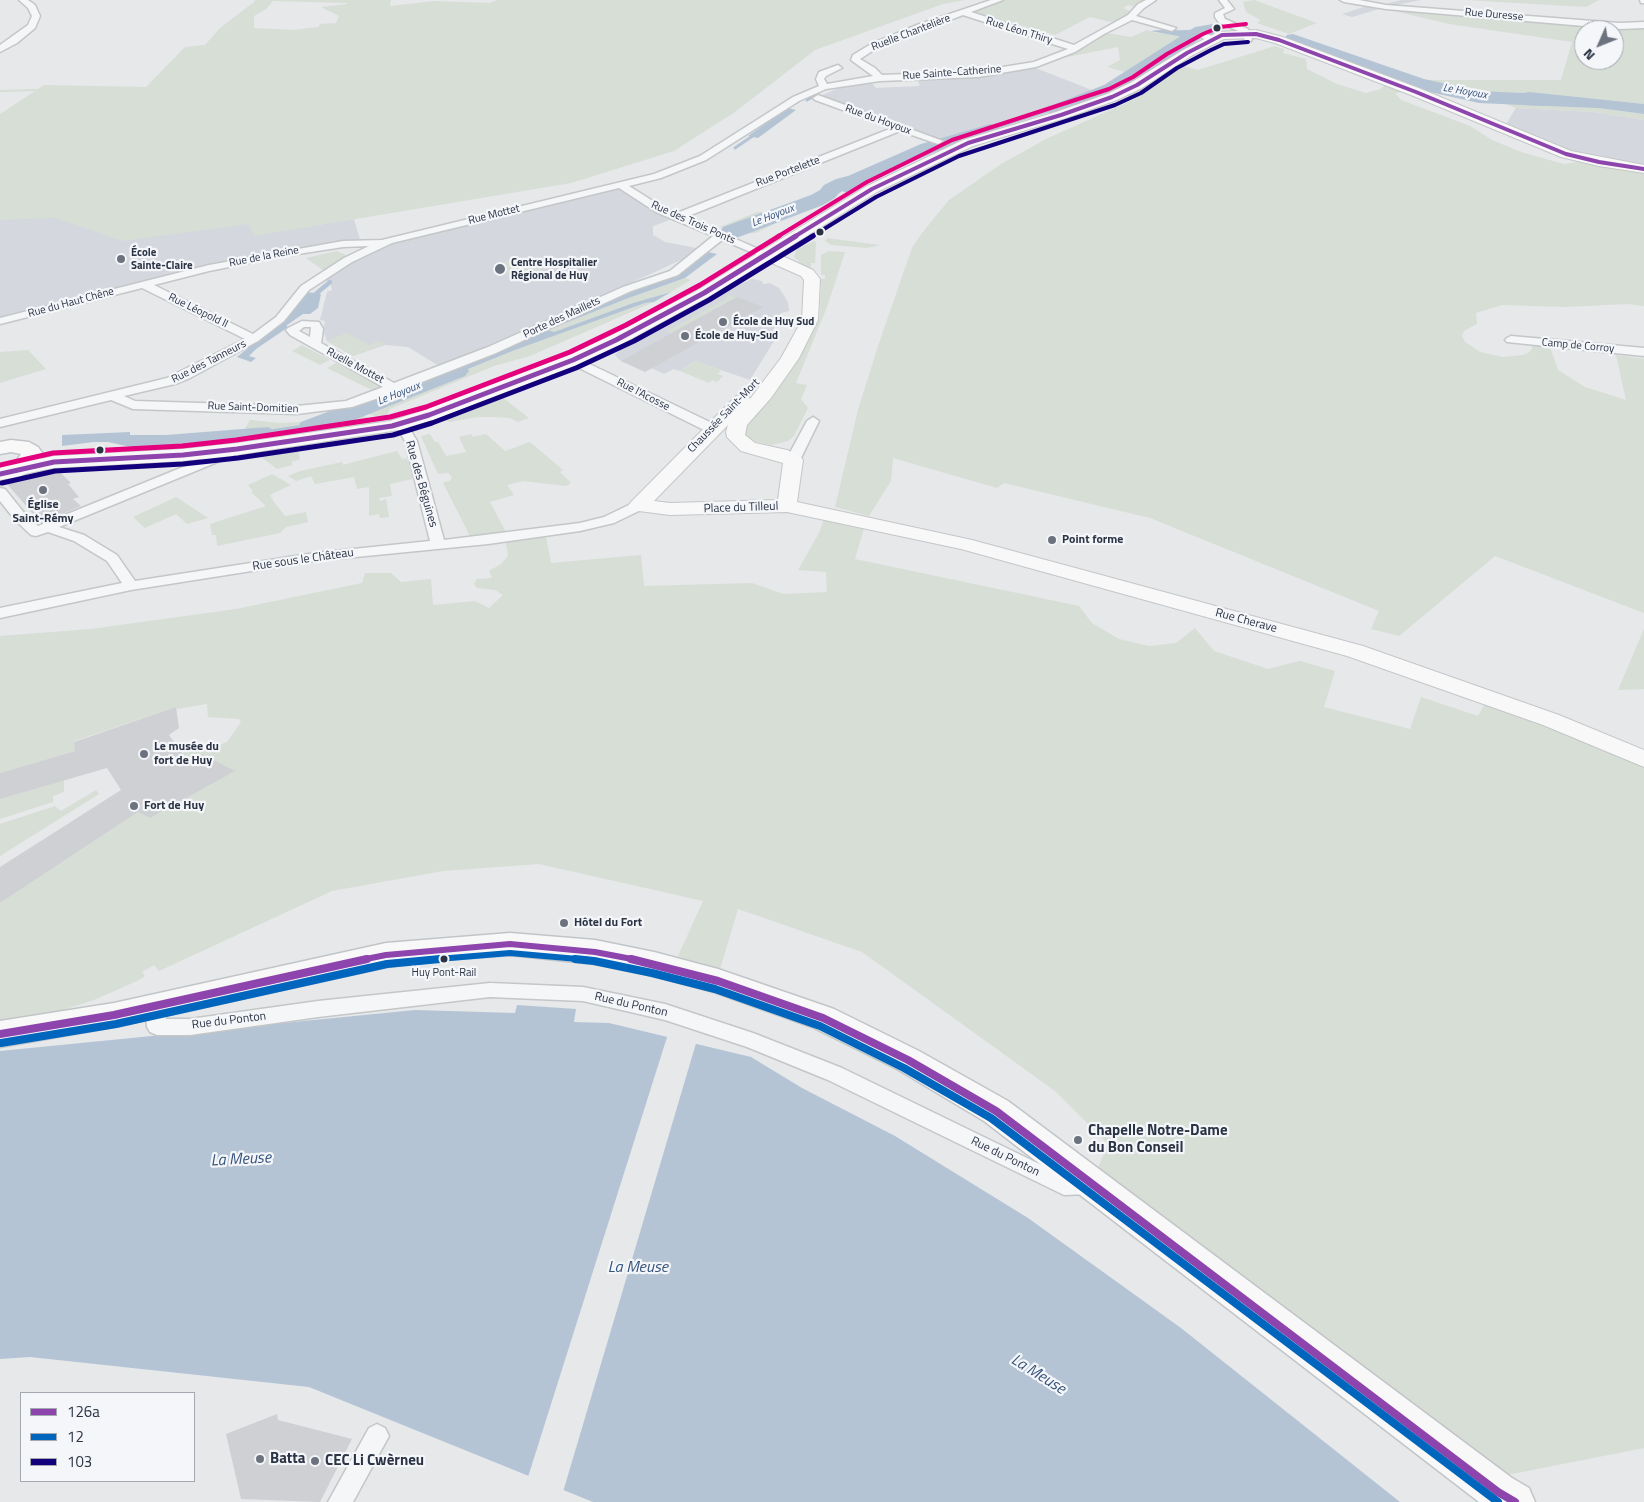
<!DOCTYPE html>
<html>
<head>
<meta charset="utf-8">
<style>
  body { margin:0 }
  #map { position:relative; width:1644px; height:1502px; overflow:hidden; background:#e6e8ea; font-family:"Titillium Web",sans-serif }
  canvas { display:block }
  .legend { position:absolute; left:20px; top:1392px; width:175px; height:90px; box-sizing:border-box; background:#f4f6f9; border:1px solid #a4a8b1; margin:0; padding:6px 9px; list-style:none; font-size:15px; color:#2b3445 }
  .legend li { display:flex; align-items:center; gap:10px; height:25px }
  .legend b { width:25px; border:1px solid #a4a8b1 }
  .north { position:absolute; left:1574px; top:20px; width:50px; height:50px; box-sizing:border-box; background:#f4f6f9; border:1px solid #a4a8b1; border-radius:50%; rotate:226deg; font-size:14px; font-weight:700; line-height:20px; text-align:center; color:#2b3445 }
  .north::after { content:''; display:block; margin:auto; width:18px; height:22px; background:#6c737f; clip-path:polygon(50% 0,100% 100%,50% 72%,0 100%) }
</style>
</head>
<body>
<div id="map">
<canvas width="1644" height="1502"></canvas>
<ul class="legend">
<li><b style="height:6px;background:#8e44ad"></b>126a</li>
<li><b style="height:6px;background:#0065bd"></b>12</li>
<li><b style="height:6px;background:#13007c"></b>103</li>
</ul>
<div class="north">N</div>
</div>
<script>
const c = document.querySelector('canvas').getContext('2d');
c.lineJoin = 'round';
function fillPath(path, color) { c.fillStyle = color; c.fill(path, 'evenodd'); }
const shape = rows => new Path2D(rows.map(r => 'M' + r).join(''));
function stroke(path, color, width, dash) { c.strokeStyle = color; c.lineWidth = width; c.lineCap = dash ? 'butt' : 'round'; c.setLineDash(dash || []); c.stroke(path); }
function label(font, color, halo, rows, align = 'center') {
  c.font = font + ' "Titillium Web",sans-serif'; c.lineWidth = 4.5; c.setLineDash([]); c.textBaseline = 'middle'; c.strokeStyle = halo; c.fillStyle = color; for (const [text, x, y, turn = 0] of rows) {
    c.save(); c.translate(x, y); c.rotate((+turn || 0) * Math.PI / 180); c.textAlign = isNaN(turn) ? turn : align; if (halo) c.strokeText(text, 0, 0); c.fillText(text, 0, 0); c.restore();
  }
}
const built = shape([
  [1402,0,1421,0,1386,7,1352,17,1342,14,1370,5,1376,6],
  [1033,67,1097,92,1024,118,956,134,939,141,820,96,851,83,870,81,876,88,920,86,916,78],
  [1516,108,1594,112,1644,120,1644,173,1578,162,1566,154,1503,129],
  [620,189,670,220,653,226,653,235,665,242,696,248,683,259,480,352,439,366,408,347,385,345,353,356,327,341,323,330,325,321,320,320,327,292,332,290,330,282,323,280,360,258,385,246,411,238],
  [0,195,294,208,301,228,354,219,360,240,278,252,207,266,0,318],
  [752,279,762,281,763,284,770,283,779,288,788,302,789,311,781,313,773,330,777,336,750,380,695,361,680,371,673,369,664,374,651,368,621,361,615,355,625,344,732,288]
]);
const green = shape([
  [255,0,391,0,390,6,434,1,490,3,497,0,965,0,943,4,815,50,735,112,674,151,571,183,254,236,249,224,123,241,55,218,0,220,0,114,35,91,0,92,0,90,38,89,44,85,146,87,185,47,205,45,220,28,254,2],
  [273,1,347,3,347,4,321,7,339,16,336,23,320,24,318,27,293,30,254,28,254,16,266,9],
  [999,0,1152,0,1139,8,1128,5,1123,8,1134,13,1131,17,1111,22,1090,17,1055,35,969,11],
  [1254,0,1317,23,1289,34,1257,23,1260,21,1259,19,1246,12,1243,2],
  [1466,0,1599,0,1586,7],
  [1382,8,1619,26,1644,25,1644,104,1621,102,1598,108,1644,114,1644,120,1594,112,1516,108,1498,101,1419,84,1363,64,1358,57,1426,80,1561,80,1572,42,1449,24],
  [1584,30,1614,30,1614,60,1584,60],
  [1147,30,1152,32,1184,36,1162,53,1128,73,1107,67,1120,60,1118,47,1062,58,1056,56,1101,32,1131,37],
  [1275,46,1284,49,1283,53,1306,59,1307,69,1337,84,1366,93,1381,89,1386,83,1406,92,1395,93,1401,100,1470,126,1492,140,1521,152,1564,164,1578,162,1644,173,1644,306,1628,304,1565,307,1502,305,1476,313,1477,324,1464,331,1462,336,1465,342,1480,352,1503,357,1523,355,1530,352,1533,345,1550,347,1558,370,1585,387,1626,400,1616,355,1644,359,1644,613,1495,556,1399,636,1371,629,1379,611,1150,518,1004,483,997,488,893,458,891,481,869,516,835,507,858,410,878,346,912,248,922,233,949,200,1001,164,1046,139,1135,99,1126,95,1155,81,1176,64,1198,70],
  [809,198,811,199,783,210,783,214,819,202,756,233,737,234,720,227,757,212,771,212],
  [827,238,880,245,867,248,831,245,825,241],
  [814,241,816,242,815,263,811,263,811,268,802,264,794,257,797,249],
  [337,251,348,256,324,271,306,258],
  [829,251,845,252,827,307,796,383,807,385,801,399,808,408,794,436,788,441,771,445,753,441,746,436,744,429,746,425,774,395,810,338,820,316,821,279,825,279,825,275,821,275,821,255],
  [531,257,550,266,519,280,494,267,504,262],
  [685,278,691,280,671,292,633,303,554,332,548,330,626,299],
  [728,295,737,297,671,333,667,331,725,300],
  [654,302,530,356,494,366,390,409,385,419,362,412,377,405,376,403,371,402,408,387,416,390,515,350,645,303],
  [347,333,369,345,379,341,385,344,353,356,327,341],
  [302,345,330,360,320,365,292,351],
  [28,350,46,369,0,383,0,352],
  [695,361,721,370,718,374,723,376,717,382,712,380,709,383,680,371],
  [336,363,379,386,379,389,374,391,327,368],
  [502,397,529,418,518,422,510,418,496,417,477,417,450,422,442,419],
  [358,414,379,422,319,431],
  [250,420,280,423,321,421,272,429,268,427,244,430],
  [430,434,435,442,438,442,446,456,466,452,459,437,471,434,473,437,486,434,505,451,530,442,563,470,560,472,571,483,566,486,523,481,507,485,514,495,490,502,506,532,470,536,443,483,451,480,452,477,448,473,438,474,421,436],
  [297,448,300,459,291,462,293,465,277,469,257,454],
  [397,451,402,459,407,458,413,479,390,484,392,496,379,498,380,501,386,499,389,517,380,518,379,514,369,516,369,487,357,489,354,477,315,484,311,476,296,481,288,476,300,471,342,462,343,465,350,463],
  [272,474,291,485,270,495,274,502,285,516,306,512,308,522,286,527,280,533,217,546,216,535,212,535,210,524,266,506,251,492,253,491,248,485],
  [176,497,208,518,187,524,176,514,145,528,133,517],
  [824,519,864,528,855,559,1079,606,1092,623,1119,639,1149,646,1176,643,1195,628,1214,651,1268,669,1300,661,1335,671,1324,707,1410,729,1421,697,1478,716,1488,698,1644,759,1644,1448,1502,1476,1095,1175,1108,1144,1055,1091,862,952,738,909,718,976,678,956,703,901,539,864,443,871,332,891,159,971,154,965,142,972,145,976,139,980,94,1000,44,1016,0,1023,0,903,138,812,150,818,234,771,202,754,186,758,182,753,201,743,217,746,227,742,241,722,239,719,208,717,207,704,177,709,176,707,74,741,75,751,0,773,0,636,91,629,236,609,362,583,365,573,391,573,401,582,431,579,433,605,475,601,489,608,503,595,495,590,477,588,474,584,477,579,492,578,489,571,501,564,508,556,506,542,546,537,551,563,641,555,644,586,752,583,783,594,827,592,826,572,798,570,819,533],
  [1644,629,1644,689,1618,690],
  [64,780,64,792,53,796,53,802,0,819,0,799],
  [96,790,99,794,0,856,0,824,55,806,61,811]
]);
const water = shape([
  [1170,29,1201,36,1137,78,1109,93,1102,90,1162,53,1184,37,1150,31],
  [1097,92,1103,95,949,144,939,141,956,134,1024,118],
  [1529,92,1644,104,1644,114,1598,108,1523,105,1498,98],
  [788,108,796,110,758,138,748,136],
  [936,142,946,146,927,151,887,168,861,182,850,194,839,190,848,185,845,184,834,189,832,194,823,200,816,197,825,193,830,187,881,163],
  [708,252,717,254,685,278,626,299,548,330,554,332,633,303,671,292,654,302,645,303,515,350,416,390,408,387,603,303,677,275],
  [307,292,321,294,318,308,310,314,303,314,287,325,287,328,256,349,249,356,256,358,251,362,237,357,289,315],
  [349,410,358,414,319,431,187,448,159,450,140,449,108,442,94,442,62,446,62,435,130,432,130,435,166,435,268,427,272,429,313,423],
  [517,1005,576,1009,574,1022,609,1023,751,1057,802,1088,895,1136,1028,1218,1181,1328,1400,1502,593,1502,309,1387,30,1357,0,1359,0,1051,415,1010,515,1013]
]);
const pier = shape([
  [668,1034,697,1040,563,1492,528,1477]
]);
const streamFar1 = shape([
  [1173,32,1199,31],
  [807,100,813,97],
  [735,148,757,133]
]);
const stream = shape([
  [311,298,330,282]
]);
const river = shape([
  [1213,24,1219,25,1222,29,1219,33,1206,35,1118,93,1057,116,1050,114,1047,110,1050,106,1104,85,1195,27,1213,24],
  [1293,34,1424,79,1479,91,1544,94,1551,96,1554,100,1551,104,1544,106,1479,103,1412,88,1287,43,1284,39,1287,35,1293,34],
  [990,124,997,126,1000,130,997,134,935,152,862,184,850,187,839,193,835,198,823,205,739,237,731,239,723,237,720,232,723,227,811,195,820,190,824,185,836,179,848,176,921,144,990,124],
  [456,363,465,366,469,371,465,376,319,434,310,436,301,434,297,428,301,422,456,363]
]);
const building = shape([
  [737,297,763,307,645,372,621,361],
  [53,470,58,470,71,483,68,484,79,497,73,499,81,506,41,523,7,484,34,474],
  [176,707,179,728,169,735,186,758,202,754,235,771,150,818,138,812,0,903,0,867,121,790,107,768,0,799,0,773,75,751,74,742],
  [277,1414,278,1420,352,1439,320,1502,241,1499,226,1434]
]);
const street = shape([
  [19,0,28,0,35,5,40,16,35,28,17,43,0,52,0,45,28,25,32,16,28,8,19,0],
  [991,0,1003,0,971,12,1074,45,1128,15,1138,4,1146,0,1156,0,1144,8,1136,16,1176,28,1172,31,1132,20,1104,34,1075,52,1036,67,978,77,880,81,826,89,799,101,706,160,661,178,629,186,664,208,677,213,892,128,815,100,813,98,818,95,943,141,938,144,900,131,686,217,772,255,771,257,763,257,722,240,678,275,631,291,496,353,399,391,352,407,297,414,133,409,111,400,0,427,0,419,167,378,245,339,142,288,0,324,0,318,209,265,343,241,382,240,654,174,700,156,793,97,819,86,816,79,819,72,838,65,842,68,826,76,824,79,827,84,873,76,851,60,853,55,871,44,917,25,991,0],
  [963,15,1068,49,1034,62,978,71,882,75,875,68,860,59,877,48,963,15],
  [619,188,656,212,713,236,670,271,623,287,488,347,394,383,321,343,323,329,319,322,302,321,288,328,286,330,290,335,383,387,346,401,297,406,135,401,124,396,175,384,190,378,258,341,284,321,309,290,352,262,392,243,619,188],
  [369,246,344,258,301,286,276,317,253,334,154,285,209,271,279,257,343,247,369,246],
  [304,327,311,327,310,337,299,331,304,327],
  [1219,0,1227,0,1234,9,1223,14,1225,19,1248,29,1252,39,1251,41,1245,41,1241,32,1219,23,1215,17,1215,13,1225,8,1219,0],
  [1340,0,1359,0,1386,5,1619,23,1644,22,1644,28,1619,29,1386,9,1344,2,1340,0],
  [1640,0,1644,0,1644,3,1641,3,1640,0],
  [1203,32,1216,38,1217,40,1213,43,1200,37,1199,35,1203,32],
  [1511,336,1644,348,1644,356,1507,342,1505,340,1507,338,1511,336],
  [573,356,718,426,719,429,718,432,708,432,569,363,567,360,573,356],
  [813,417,819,421,800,460,793,464,788,463,786,460,807,421,813,417],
  [401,420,405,421,417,441,444,540,580,523,604,517,633,503,643,503,645,506,643,509,614,523,580,531,488,544,315,561,131,590,0,618,0,608,122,583,107,561,74,541,48,532,36,536,31,535,15,520,0,501,0,488,5,489,25,514,38,526,237,445,242,446,243,449,242,452,59,527,84,535,117,555,135,581,315,553,430,541,405,441,395,424,401,420],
  [490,983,583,987,665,1004,753,1033,842,1068,1066,1177,1090,1176,1097,1178,1100,1185,1097,1192,1090,1194,1064,1195,828,1080,747,1047,665,1020,583,1001,490,997,318,1017,190,1035,157,1035,150,1032,147,1027,145,1005,148,1000,155,997,162,1000,165,1005,166,1019,190,1019,318,1001,490,983],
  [377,1424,385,1428,389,1436,353,1502,328,1502,369,1428,377,1424]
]);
const secondary = shape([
  [1256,30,1283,37,1421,89,1571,151,1644,165,1644,173,1599,166,1561,157,1411,95,1275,43,1256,38,1224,39,1191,56,1142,88,1117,100,1066,118,973,146,877,192,778,254,813,270,820,279,818,320,799,358,771,398,747,425,745,435,755,443,787,450,800,456,803,460,797,502,972,540,1363,646,1559,715,1644,750,1644,767,1543,725,1347,656,961,549,787,512,670,515,631,510,628,506,631,502,736,396,742,395,748,396,750,399,781,358,802,320,804,280,801,276,767,261,710,296,622,344,579,364,436,419,399,430,237,455,183,461,54,468,19,475,12,473,9,469,12,465,54,456,183,449,237,443,390,421,422,411,567,356,610,336,698,290,867,186,963,140,1056,112,1107,94,1132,82,1183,50,1218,32,1256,30],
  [728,425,726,432,727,437,741,451,783,463,778,500,670,503,654,501,728,425]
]);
const primary = shape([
  [11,440,29,442,38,447,43,454,40,462,33,470,19,477,0,480,0,468,17,460,21,454,11,452,0,454,0,442,11,440],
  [510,933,595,940,654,952,718,969,834,1009,919,1051,1008,1101,1512,1478,1529,1488,1535,1502,1479,1502,984,1121,897,1069,812,1027,714,992,654,976,595,964,510,955,443,960,386,967,114,1027,0,1047,0,1021,114,1003,386,943,510,933]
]);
const bus1Far3 = shape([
  [794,237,872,189,968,143,1061,115,1112,97,1137,85,1187,53,1222,35,1256,34,1279,40,1416,92,1566,154,1599,162,1644,169]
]);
const bus1Far2 = shape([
  [0,474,54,462,183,455,237,449,392,426,429,415,573,360,616,340,704,293,796,236]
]);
const bus1Far1 = shape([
  [361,960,386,955,510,944,595,952,637,960]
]);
const bus1 = shape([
  [631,959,718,981,823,1018,908,1060,996,1111,1498,1492,1515,1502],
  [0,1034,114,1015,367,959]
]);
const bus2Far1 = shape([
  [426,960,510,953,589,960]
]);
const bus2 = shape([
  [575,959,594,961,652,973,715,989,820,1026,904,1068,991,1118,1498,1502],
  [1,1043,116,1024,387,964,440,959]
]);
const bus3Far1 = shape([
  [811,237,876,197,959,156,1115,105,1141,93,1177,68,1211,50,1224,44,1248,42]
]);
const bus3 = shape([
  [2,483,55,471,183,464,238,458,393,435,432,423,576,368,634,341,709,300,813,236]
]);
const bus4Far1 = shape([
  [777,237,867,182,952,140,1109,89,1133,77,1167,54,1203,34,1220,27,1246,24]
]);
const bus4 = shape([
  [0,465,53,453,182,446,236,440,390,417,426,407,570,352,626,325,700,285,779,236]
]);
const markers = [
  [1217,28,4.5,"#2b3445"],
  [820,232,4.5,"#2b3445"],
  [121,259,5,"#6c737f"],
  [500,269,6,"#6c737f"],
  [723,322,5,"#6c737f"],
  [685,336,5,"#6c737f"],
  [100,450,4.5,"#2b3445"],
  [43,490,5,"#6c737f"],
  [1052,540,5,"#6c737f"],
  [144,754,5,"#6c737f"],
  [134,806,5,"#6c737f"],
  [564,923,5,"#6c737f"],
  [444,959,4.5,"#2b3445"],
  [1078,1140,5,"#6c737f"],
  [260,1459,5,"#6c737f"],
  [315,1461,5,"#6c737f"]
];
const farStreetnames = [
  ["Rue Duresse",1494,15,5],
  ["Rue Léon Thiry",1019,31,17],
  ["Ruelle Chantelière",911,33,-21],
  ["Rue Sainte-Catherine",952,73,-4],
  ["Rue du Hoyoux",878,120,20],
  ["Rue Portelette",788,172,-21],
  ["Rue Mottet",494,215,-14],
  ["Rue des Trois Ponts",693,223,24],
  ["Rue de la Reine",264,257,-11],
  ["Rue du Haut Chêne",71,303,-15],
  ["Rue Léopold II",198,311,26],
  ["Porte des Maillets",562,318,-25],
  ["Camp de Corroy",1578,346,5],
  ["Rue des Tanneurs",209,362,-27],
  ["Ruelle Mottet",355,366,28],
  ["Rue l'Acosse",643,395,27],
  ["Rue Saint-Domitien",253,408,2],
  ["Chaussée Saint-Mort",724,416,-46]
];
const farWaternames = [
  ["Le Hoyoux",1465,92,10],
  ["Le Hoyoux",773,216,-21],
  ["Le Hoyoux",399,394,-22]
];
const farPoinames = [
  ["École",131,253],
  ["Sainte-Claire",131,266],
  ["Centre Hospitalier",511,263],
  ["Régional de Huy",511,276],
  ["École de Huy Sud",733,322],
  ["École de Huy-Sud",695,336]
];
const busNames = [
  ["Huy Pont-Rail",444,973]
];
const streetNames = [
  ["Rue des Béguines",421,484,74],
  ["Place du Tilleul",741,508,-2],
  ["Rue sous le Château",303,560,-8],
  ["Rue Cherave",1246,621,15],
  ["Rue du Ponton",631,1005,13],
  ["Rue du Ponton",229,1021,-7],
  ["Rue du Ponton",1005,1157,26]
];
const poiNames = [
  ["Église",43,505,"center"],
  ["Saint-Rémy",43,519,"center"],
  ["Point forme",1062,540],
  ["Le musée du",154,747],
  ["fort de Huy",154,761],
  ["Fort de Huy",144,806],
  ["Hôtel du Fort",574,923]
];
const nearPoinames = [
  ["Chapelle Notre-Dame",1088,1131],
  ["du Bon Conseil",1088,1148],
  ["Batta",270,1459],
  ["CEC Li Cwèrneu",325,1461]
];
const nearWaternames = [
  ["La Meuse",241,1160,-3],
  ["La Meuse",638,1268],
  ["La Meuse",1038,1375,32]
];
fillPath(built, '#d4d7dd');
fillPath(green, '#d6ded6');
fillPath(water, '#b4c4d5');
fillPath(pier, '#e6e8ea');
stroke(streamFar1, '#b4c4d5', 3);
stroke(stream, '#b4c4d5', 4.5);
fillPath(river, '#b4c4d5');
fillPath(building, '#ced0d3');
stroke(street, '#c4c6c8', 3);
stroke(secondary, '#c4c6c8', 2);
stroke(primary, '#c2c5c8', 3);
fillPath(street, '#f5f6f7');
fillPath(secondary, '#f8f8f8');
fillPath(primary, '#f8f8f8');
stroke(bus1Far3, '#8e44ad', 4);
stroke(bus1Far2, '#8e44ad', 5);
stroke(bus1Far1, '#8e44ad', 6);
stroke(bus1, '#8e44ad', 8);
stroke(bus2Far1, '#0065bd', 6);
stroke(bus2, '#0065bd', 8);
stroke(bus3Far1, '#13007c', 4);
stroke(bus3, '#13007c', 5);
stroke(bus4Far1, '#e5007d', 4);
stroke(bus4, '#e5007d', 5);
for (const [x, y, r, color] of markers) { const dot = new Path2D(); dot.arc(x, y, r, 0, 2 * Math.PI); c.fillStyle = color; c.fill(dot); stroke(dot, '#f4f6f9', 2); }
label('11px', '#2b3445', '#f4f6f9', farStreetnames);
label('italic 11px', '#34527a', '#f4f6f9', farWaternames);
label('bold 11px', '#2b3445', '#f4f6f9', farPoinames, 'left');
label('11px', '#2b3445', '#f4f6f9', busNames);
label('12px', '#2b3445', '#f4f6f9', streetNames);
label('bold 12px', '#2b3445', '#f4f6f9', poiNames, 'left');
label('bold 15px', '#2b3445', '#f4f6f9', nearPoinames, 'left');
label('italic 16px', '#34527a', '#f4f6f9', nearWaternames);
</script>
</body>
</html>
